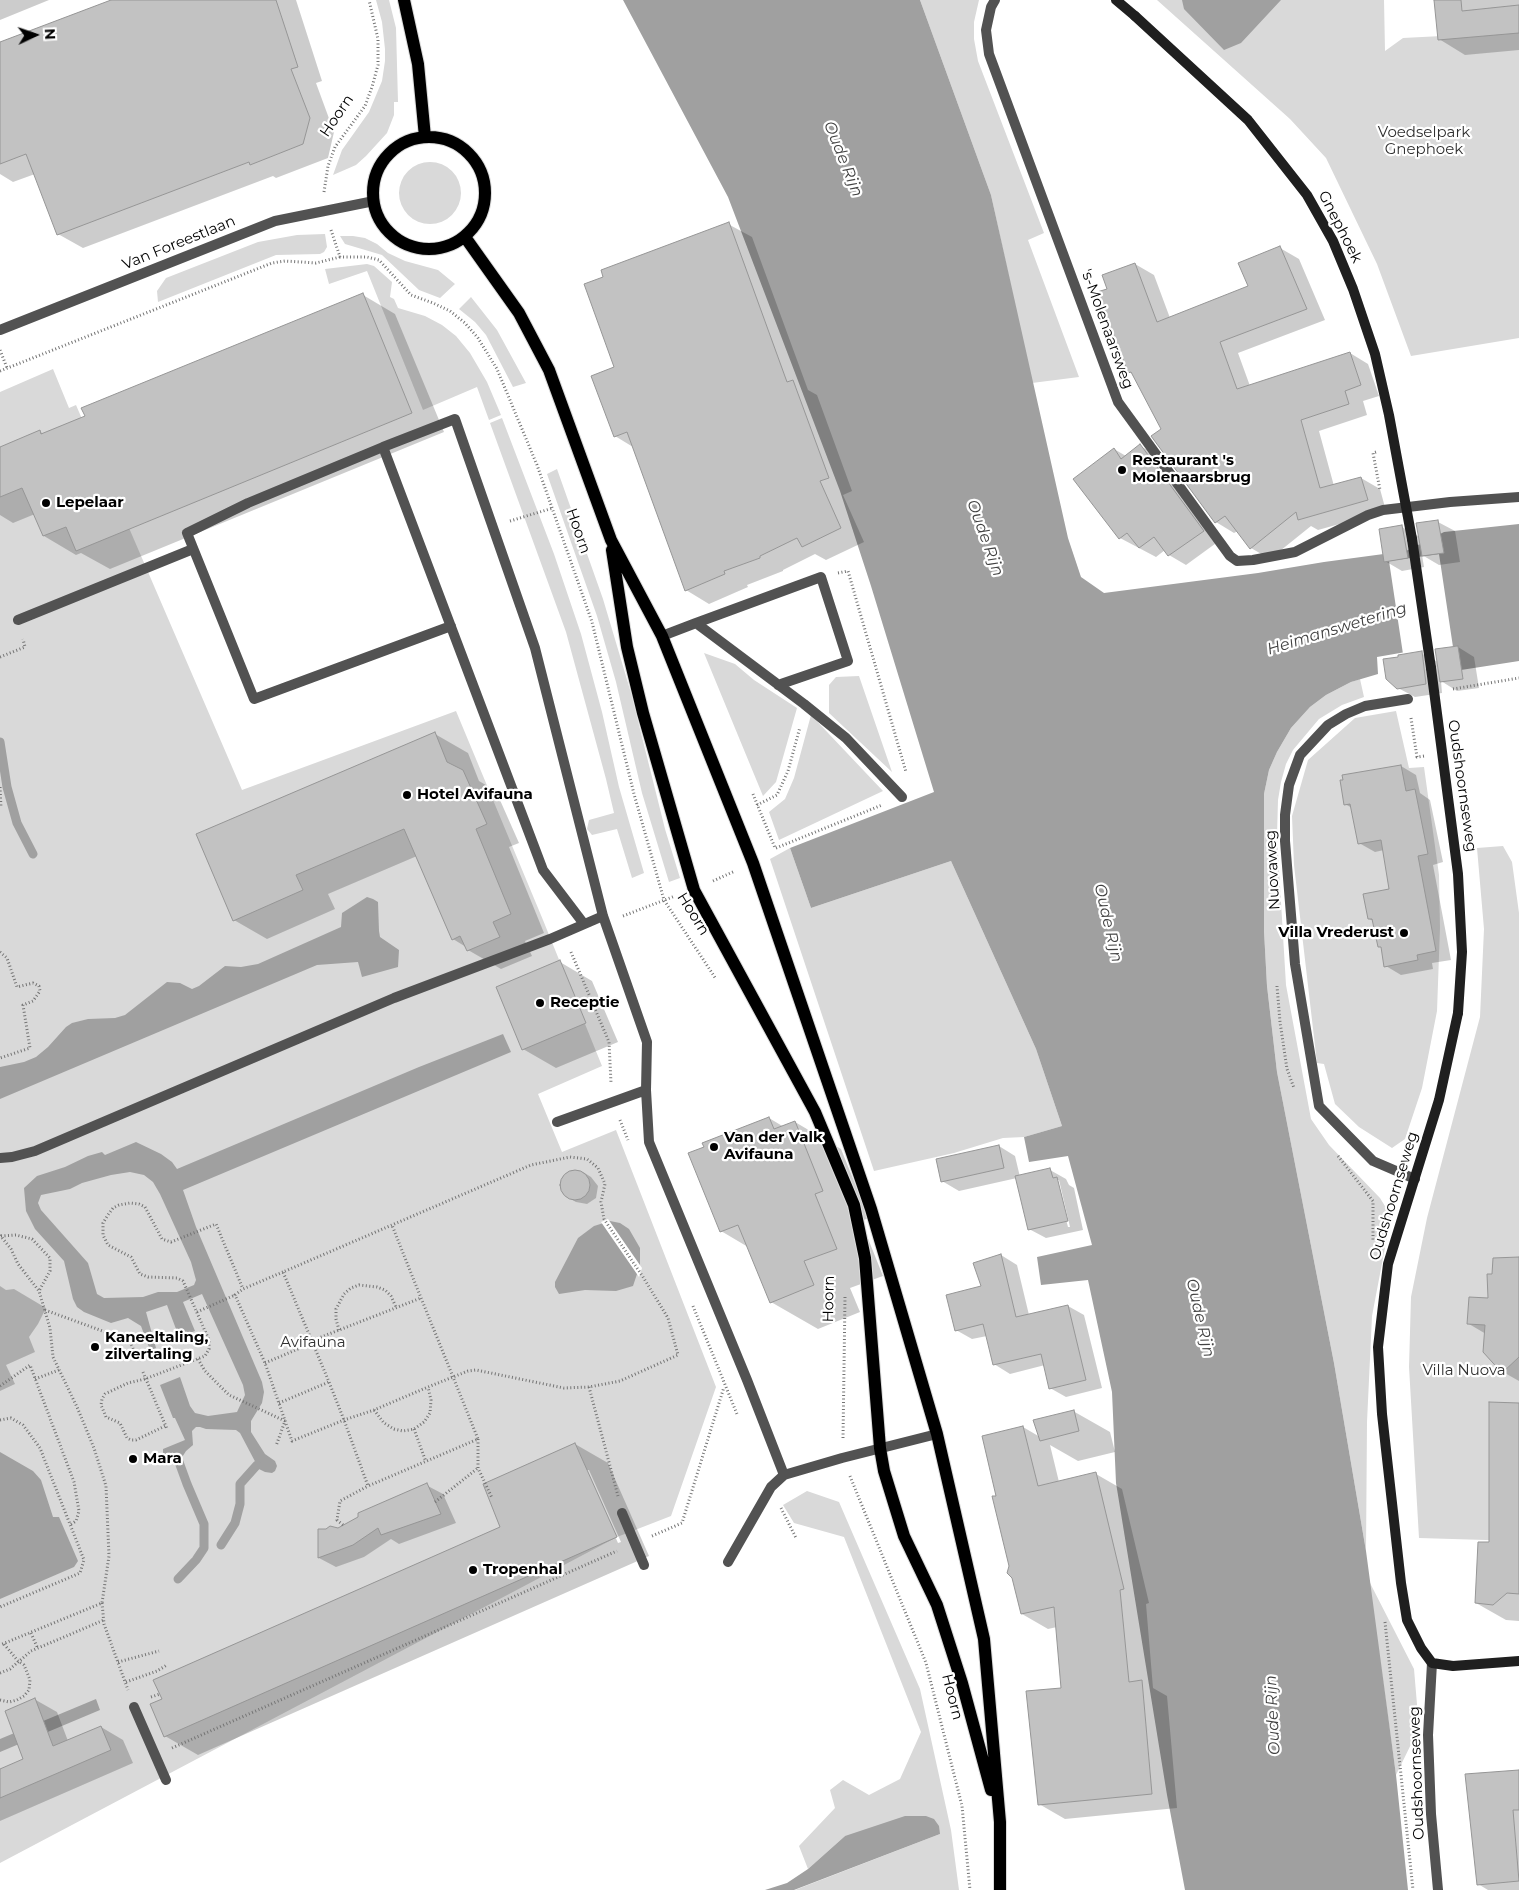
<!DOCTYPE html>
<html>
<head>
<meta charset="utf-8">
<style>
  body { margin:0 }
  #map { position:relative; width:1519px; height:1890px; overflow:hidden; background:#fff; font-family:Montserrat,sans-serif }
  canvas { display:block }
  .north { position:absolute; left:10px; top:10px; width:50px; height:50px; -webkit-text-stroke:4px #fff; paint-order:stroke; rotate:87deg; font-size:14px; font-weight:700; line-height:20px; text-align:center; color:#000 }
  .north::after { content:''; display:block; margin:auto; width:18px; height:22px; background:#000; clip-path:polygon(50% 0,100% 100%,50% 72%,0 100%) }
</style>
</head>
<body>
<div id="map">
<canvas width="1519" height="1890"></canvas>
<div class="north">N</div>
</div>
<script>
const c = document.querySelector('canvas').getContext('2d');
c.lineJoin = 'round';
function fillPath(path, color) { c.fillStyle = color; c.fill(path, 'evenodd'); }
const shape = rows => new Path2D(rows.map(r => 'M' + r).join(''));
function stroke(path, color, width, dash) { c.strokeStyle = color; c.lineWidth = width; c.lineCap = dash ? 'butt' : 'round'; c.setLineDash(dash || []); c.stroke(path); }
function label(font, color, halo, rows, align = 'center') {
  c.font = font + ' Montserrat,sans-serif'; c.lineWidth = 4.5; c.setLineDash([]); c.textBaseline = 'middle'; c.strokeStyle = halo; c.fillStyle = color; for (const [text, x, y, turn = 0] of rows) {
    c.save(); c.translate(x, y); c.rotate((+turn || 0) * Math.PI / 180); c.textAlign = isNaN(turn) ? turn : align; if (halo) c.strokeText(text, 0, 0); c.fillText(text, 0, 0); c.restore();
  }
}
const green = shape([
  [376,0,389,0,396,28,398,102,394,102,394,115,387,133,366,156,356,165,333,175,342,150,369,112,382,81,385,61,385,49,382,22],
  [920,0,979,0,974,22,974,39,978,61,1044,233,1028,240,1079,377,1032,383,991,195],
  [1157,0,1384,0,1385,51,1403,38,1519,32,1519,338,1411,356,1377,264,1326,158,1290,119],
  '399 193a31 31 0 1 1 62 0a31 31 0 1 1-62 0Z',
  [325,234,327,247,324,252,320,254,276,255,158,302,157,291,166,278,258,242,297,235],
  [340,236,353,236,365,238,377,244,388,253,405,261,438,270,455,284,440,298,419,290,382,255,345,244],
  [367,264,374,266,392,282,390,297,394,299,398,308,425,316,442,325,456,336,470,353,487,382,501,415,489,420,477,387,423,410,367,271,329,284,325,269],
  [471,297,497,330,526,383,513,387,486,335,475,322,459,309],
  [53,369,69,408,76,405,242,790,456,711,543,920,602,1066,538,1094,562,1152,616,1130,716,1387,671,1516,617,1537,0,1863,0,392],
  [502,418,554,554,581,634,602,712,619,787,644,873,632,878,617,829,592,835,587,829,589,820,614,813,606,779,566,632,490,423],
  [557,469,603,599,631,693,665,829,680,878,669,882,642,793,616,682,597,616,547,474],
  [704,653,735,664,754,680,797,708,776,782,763,796],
  [859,676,892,772,829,713,829,685,836,677],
  [1360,679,1364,697,1342,705,1319,719,1293,750,1286,764,1281,782,1278,800,1277,836,1286,985,1311,1119,1329,1145,1380,1198,1391,1216,1372,1316,1367,1422,1366,1551,1334,1363,1277,1072,1267,986,1264,931,1263,831,1264,794,1269,770,1277,752,1291,728,1310,707,1326,695,1351,682],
  [1396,711,1409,768,1424,767,1439,875,1440,928,1437,1011,1422,1088,1405,1139,1392,1148,1359,1127,1335,1104,1324,1064,1317,1063,1294,865,1292,816,1308,760,1355,718],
  [811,715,883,791,779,840,769,812,785,799,794,778],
  [1503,846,1512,862,1519,913,1519,1541,1419,1538,1409,1367,1411,1297,1427,1218,1480,1017,1484,929,1477,848],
  [790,848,811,908,951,861,1036,1049,1062,1126,1024,1137,1003,1138,954,1153,874,1171,770,859],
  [807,1491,839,1502,920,1689,951,1830,959,1890,795,1890,940,1834,845,1836,808,1869,799,1846,835,1808,830,1790,843,1780,869,1795,900,1779,921,1732,844,1537,794,1523,783,1505],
  [1369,1581,1414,1669,1419,1728,1396,1775]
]);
const water = shape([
  [623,0,920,0,991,195,1068,538,1081,577,1104,593,1258,573,1324,562,1406,551,1444,532,1519,524,1519,661,1461,670,1457,646,1423,649,1377,657,1378,674,1351,682,1326,695,1310,707,1291,728,1277,752,1269,770,1264,794,1264,931,1267,986,1277,1072,1334,1363,1366,1551,1396,1775,1408,1890,1185,1890,1167,1795,1116,1483,1112,1392,1088,1280,1041,1285,1037,1257,1092,1245,1068,1156,1029,1162,1024,1137,1062,1126,1036,1049,951,861,811,908,790,848,934,792,871,586,840,491,728,197],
  [1182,0,1281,0,1241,43,1224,50,1184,9],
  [367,897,373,899,378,902,379,931,380,937,399,950,398,967,362,977,358,962,317,965,0,1099,0,1067,24,1062,36,1057,48,1047,66,1027,72,1023,88,1019,115,1018,125,1015,167,982,180,983,192,989,199,986,225,966,241,967,258,964,341,927,342,913],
  [503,1034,511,1052,183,1190,196,1227,262,1382,264,1392,262,1403,251,1421,251,1432,265,1454,275,1461,277,1466,275,1471,272,1473,265,1472,259,1469,240,1433,236,1430,206,1429,200,1427,196,1427,192,1431,193,1445,186,1451,179,1462,173,1462,163,1455,163,1449,185,1440,175,1418,173,1418,160,1385,180,1377,190,1406,195,1413,208,1416,237,1412,245,1395,243,1385,202,1294,183,1302,195,1331,179,1337,167,1305,146,1312,156,1348,150,1350,141,1326,128,1318,111,1323,84,1312,77,1307,73,1299,64,1261,35,1229,26,1211,24,1188,37,1176,65,1167,88,1156,102,1152,105,1155,136,1142,161,1154,172,1162,177,1169,419,1067],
  [130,1172,144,1175,153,1182,160,1194,191,1262,196,1280,194,1285,177,1292,158,1292,143,1297,104,1298,97,1294,88,1263,41,1210,38,1203,41,1195,70,1189,82,1183,111,1175],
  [610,1221,620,1223,629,1229,640,1248,640,1265,633,1286,616,1291,585,1290,559,1294,555,1287,555,1282,578,1238,594,1226],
  [0,1452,33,1471,41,1480,53,1517,59,1517,78,1561,74,1567,0,1599],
  [96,1699,100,1710,0,1752,0,1739],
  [905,1816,926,1816,934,1819,939,1826,940,1834,794,1890,765,1890,787,1883,808,1869,845,1836]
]);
const pier = shape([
  [1439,554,1453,647,1403,654,1389,561],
  [608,1219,642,1268,639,1277,601,1222]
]);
const shadow = shape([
  [0,0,49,0,0,20],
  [114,0,296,0,322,81,316,83,334,132,328,158,276,178,273,176,83,248,58,234,35,174,13,182,0,174,0,43],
  [1435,0,1519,0,1519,50,1465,55,1439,39],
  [728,224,752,237,808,390,817,395,852,491,843,495,864,542,826,560,815,554,783,570,783,571,747,585,748,587,709,604,686,590,633,447,615,436,616,368],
  [1280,248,1299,259,1325,320,1238,353,1250,386,1350,353,1368,364,1379,396,1363,401,1367,415,1319,431,1334,486,1361,478,1380,489,1386,511,1318,530,1311,526,1270,559,1251,548,1238,531,1234,533,1216,522,1133,374,1129,372,1109,290,1135,264,1154,275,1170,318,1250,287],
  [363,295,395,314,444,432,110,569,81,553,76,555,44,536,35,514,13,523,0,515,0,448,40,432,44,434],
  [1140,446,1157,455,1219,541,1186,565,1169,555,1165,550,1156,557,1120,538,1114,449,1126,456],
  [1438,522,1455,531,1460,562,1439,565,1422,555,1424,567,1402,571,1385,561,1402,527,1420,537],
  [1458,647,1474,657,1479,688,1457,691,1441,681,1442,693,1415,697,1398,688,1421,653,1438,662],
  [435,734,468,753,479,781,496,791,519,843,509,847,544,933,525,941,532,956,501,969,468,950,466,947,453,939,417,856,328,894,335,909,267,939,234,920],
  [1401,766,1416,775,1420,793,1430,800,1443,862,1433,865,1451,960,1432,963,1433,969,1401,975,1386,966,1382,948,1379,946,1374,921,1369,919,1391,890,1384,850,1375,852,1359,843,1352,808,1345,804],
  [560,962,592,981,618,1042,556,1068,523,1049],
  [769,1118,784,1127,795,1122,841,1149,869,1218,861,1221,883,1276,850,1288,860,1312,818,1329,771,1302,748,1247,721,1231],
  [999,1146,1015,1156,1020,1177,1050,1170,1066,1179,1069,1185,1074,1188,1083,1230,1046,1238,1029,1229,1017,1178,959,1191,942,1181],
  [1056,1180,1059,1180,1070,1227,1068,1227],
  [572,1170,583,1172,591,1177,598,1186,596,1198,587,1204,576,1202,567,1197,560,1188,563,1177],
  [1001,1255,1017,1265,1029,1315,1068,1306,1084,1315,1102,1388,1066,1397,1050,1388,1045,1365,1010,1374,994,1364,987,1336,972,1339,956,1330],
  [1519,1261,1519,1381,1503,1372,1486,1334,1469,1324,1489,1299,1493,1275],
  [0,1286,6,1290,14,1289,46,1308,38,1324,29,1337,35,1352,6,1365,15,1384,0,1391],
  [1519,1404,1519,1621,1506,1620,1476,1603],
  [1073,1411,1110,1432,1115,1452,1078,1461,1050,1445,1059,1482,1096,1474,1122,1489,1149,1603,1146,1604,1153,1688,1167,1696,1177,1808,1065,1819,1039,1804,1062,1689,1057,1627,1048,1629,1022,1614,1010,1566,998,1496,1023,1427,1040,1437],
  [575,1444,608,1463,649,1556,198,1755,165,1736,502,1528],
  [586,1470,589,1470,621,1542,618,1543],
  [426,1485,443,1494,456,1523,399,1544,391,1539,364,1557,336,1567,319,1558,319,1531,338,1529],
  [34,1699,57,1712,68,1741,101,1727,123,1740,133,1763,0,1821,0,1770,25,1760],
  [1519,1771,1519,1890,1488,1890,1478,1884]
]);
const stream = shape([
  [0,742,7,787,17,823,33,854],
  [221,1545,235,1523,240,1504,240,1484,257,1465],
  [178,1579,196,1560,204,1548,204,1524,187,1484,179,1462]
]);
const building = shape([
  [111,0,276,0,298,67,291,69,310,118,303,144,250,165,249,162,57,235,26,154,0,164,0,42,111,0],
  [1434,0,1461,0,1462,11,1519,5,1519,33,1438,40,1434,0],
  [729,222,787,382,793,380,829,478,820,481,841,528,802,547,797,538,760,556,760,558,724,571,725,574,685,591,627,432,614,437,591,376,614,367,584,284,603,277,601,270,729,222],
  [1280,246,1307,309,1220,342,1237,389,1350,352,1361,385,1345,391,1349,404,1301,420,1320,488,1361,477,1368,500,1298,520,1296,512,1250,549,1225,516,1215,523,1151,436,1161,429,1131,372,1128,373,1097,292,1107,289,1102,275,1135,263,1157,322,1248,286,1238,263,1280,246],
  [363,293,412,413,76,551,66,527,43,536,22,488,0,497,0,447,40,430,41,434,85,416,81,408,363,293],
  [1140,444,1204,531,1168,556,1154,537,1139,548,1127,533,1119,539,1073,479,1114,448,1121,459,1140,444],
  [1438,520,1444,553,1422,556,1416,523,1438,520],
  [1402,525,1408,558,1384,562,1379,529,1402,525],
  [1458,646,1463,679,1440,682,1435,649,1458,646],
  [1422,651,1426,684,1397,689,1386,679,1383,659,1398,657,1398,655,1422,651],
  [435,732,447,762,463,770,487,824,476,829,511,914,493,922,500,937,467,951,460,936,452,940,404,829,296,875,303,890,233,921,196,834,435,732],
  [1401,765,1406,791,1415,789,1428,854,1418,856,1436,951,1417,955,1418,960,1384,967,1381,947,1378,947,1372,919,1368,919,1363,894,1389,889,1381,840,1358,844,1350,804,1344,805,1340,780,1343,780,1342,775,1401,765],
  [560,960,586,1023,522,1050,496,987,560,960],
  [769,1117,774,1129,795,1121,823,1191,815,1194,837,1249,804,1261,814,1285,770,1303,738,1225,720,1232,688,1153,704,1147,702,1143,769,1117],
  [999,1145,1004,1168,941,1182,936,1159,999,1145],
  [1050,1168,1053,1178,1057,1177,1068,1221,1028,1230,1015,1176,1050,1168],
  '560 1185a15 15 0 1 1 30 0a15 15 0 1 1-30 0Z',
  [1001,1254,1016,1317,1068,1305,1086,1380,1049,1389,1041,1354,993,1365,983,1324,955,1331,946,1295,981,1286,973,1263,1001,1254],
  [1519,1257,1519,1357,1502,1373,1483,1352,1485,1325,1467,1324,1469,1297,1488,1298,1487,1274,1492,1274,1493,1258,1519,1257],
  [1489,1402,1519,1403,1519,1594,1507,1593,1493,1605,1475,1603,1478,1542,1489,1542,1489,1402],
  [1074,1410,1079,1431,1040,1441,1033,1420,1074,1410],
  [1023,1426,1038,1486,1096,1472,1124,1589,1120,1590,1129,1682,1142,1680,1152,1794,1038,1805,1026,1691,1061,1688,1054,1607,1021,1614,1012,1578,1007,1573,1009,1566,992,1496,996,1496,982,1436,1023,1426],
  [575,1443,617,1537,164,1737,150,1704,162,1699,153,1680,500,1527,483,1484,575,1443],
  [427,1483,441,1514,381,1535,378,1528,353,1545,318,1558,318,1529,326,1529,330,1526,338,1528,358,1517,358,1513,427,1483],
  [35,1698,53,1746,101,1726,111,1750,0,1798,0,1769,23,1759,5,1711,35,1698],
  [1519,1770,1519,1810,1513,1810,1519,1881,1477,1885,1465,1774,1519,1770]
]);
const path = shape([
  [324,192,328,166,335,147,365,106,372,87,378,65,378,39,369,0],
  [331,230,340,257,367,257,379,260,411,295,433,303,450,311,465,323,478,338,497,369,537,465,592,622,634,794,664,900,716,979],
  [0,350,7,368],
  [0,371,272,263,285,261,316,263,340,257],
  [1376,452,1373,453,1380,490],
  [510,521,553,508],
  [838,573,848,571,906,772],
  [0,657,25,647,23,639],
  [1453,689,1519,678],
  [1411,718,1417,757,1424,756],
  [0,787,1,808],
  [753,794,775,848],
  [757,805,777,795,788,771,800,727],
  [776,848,882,805],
  [713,881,735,871],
  [623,916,675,896],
  [0,952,7,958,17,987,33,983,39,986,40,991,33,1001,23,1005,30,1048,0,1058],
  [571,952,609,1042,611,1083],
  [1277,986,1280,1022,1287,1069,1294,1088],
  [620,1120,628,1140],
  [1338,1156,1373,1201,1373,1240],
  [0,1235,11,1249,18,1264,39,1291,50,1328,53,1357,77,1407,94,1448,106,1486,109,1556,102,1603,0,1645],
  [1,1236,16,1235,32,1239,50,1258,50,1271,39,1291],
  [283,1272,243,1289,235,1295,265,1363,292,1441,344,1420,374,1410,428,1387,468,1371,476,1370,564,1388,589,1387,620,1381,678,1355,668,1318,643,1277,604,1219,601,1202,605,1184,598,1168,587,1159,570,1157,531,1165,283,1272,329,1382,344,1420,368,1486,478,1439,453,1377,409,1268,392,1225],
  [693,1306,737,1414],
  [45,1310,130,1341,136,1356],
  [197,1312,235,1295],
  [339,1330,336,1319,336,1309,344,1294,351,1288,359,1285,377,1287,385,1290,391,1296,396,1307],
  [311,1341,421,1298],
  [198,1359,205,1371,229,1395,285,1421,276,1446],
  [265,1363,312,1343],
  [143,1372,167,1429],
  [35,1379,59,1370],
  [0,1386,30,1365,74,1482,79,1511,76,1521,70,1525],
  [589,1387,618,1496],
  [279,1403,329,1382],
  [374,1410,384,1423,394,1429,403,1431,414,1429,424,1422,430,1413,431,1400,428,1387],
  [0,1420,11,1418,23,1425,40,1448,84,1560,80,1573,0,1607],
  [165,1426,136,1440,131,1440,127,1438,120,1423,106,1417,101,1405,102,1399,105,1394,128,1383,145,1379,205,1356,209,1349,209,1340,183,1281,177,1278,148,1277,140,1274,131,1257,108,1245,103,1235,103,1223,108,1215,113,1208,119,1205,130,1203,139,1204,145,1207,162,1239,171,1242,216,1224,243,1289],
  [414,1429,426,1462],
  [843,1438,845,1297],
  [478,1439,478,1468,492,1498],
  [850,1476,926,1663,962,1806,970,1890],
  [435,1502,478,1468],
  [781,1508,796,1538],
  [343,1525,337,1520,340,1501,368,1486],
  [652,1536,682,1523,724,1387],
  [102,1603,104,1624,128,1690],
  [1385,1622,1413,1890],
  [31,1633,38,1649],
  [118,1662,159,1651],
  [0,1673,10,1669,31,1651,104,1620],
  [126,1682,157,1671,167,1665],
  [151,1697,160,1694],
  [0,1700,9,1702,17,1700,24,1696,29,1690,30,1680,24,1665,18,1661,4,1644],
  [172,1748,617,1551]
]);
const lane = shape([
  [383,447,543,870,584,924],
  [18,620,193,549],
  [696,623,821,577,848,661,778,685],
  [451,626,254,699,187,533,248,503,383,447,455,419,535,648,603,916,647,1042,646,1090,649,1142,747,1380,784,1475,842,1458,937,1434],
  [662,636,696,623,804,704,846,738,902,797],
  [557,1122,646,1090],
  [0,1158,12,1157,35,1151,394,998,550,939,603,916],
  [622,1513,644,1565],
  [728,1562,771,1487,784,1475],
  [134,1707,166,1780]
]);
const street = shape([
  [995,0,991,7,986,30,989,54,1118,402,1230,556,1237,561,1253,560,1295,552,1368,515,1383,510,1450,502,1519,497],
  [0,330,275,221,374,201],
  [1408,699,1365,706,1346,714,1328,725,1300,755,1289,785,1285,815,1285,841,1295,964,1319,1106,1373,1161,1415,1179],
  [1432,1663,1428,1735,1431,1814,1438,1890]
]);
const secondary = shape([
  [1116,0,1135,16],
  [1412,539,1431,668],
  [1458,1013,1439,1100,1388,1264,1378,1347,1382,1414,1401,1583,1407,1620,1421,1648,1432,1663,1453,1666,1519,1661]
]);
const primary = shape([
  [404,0,418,64,425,137],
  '373 193a56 56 0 1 1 112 0a56 56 0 1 1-112 0Z',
  [465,237,519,313,549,370,611,540,662,636,753,863,871,1209,937,1434,984,1639,1000,1822,1000,1890],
  [612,550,627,647,643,713,694,890,815,1112,854,1205,865,1258,880,1448,884,1471,904,1536,937,1605,962,1683,991,1790]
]);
const secondaryBridge = shape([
  [1135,16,1248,120,1307,195,1333,241,1353,289,1375,354,1389,415,1412,539],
  [1431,668,1458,874,1462,952,1458,1013]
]);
const markers = [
  [1122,470,5,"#000"],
  [46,503,5,"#000"],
  [407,795,5,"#000"],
  [1404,933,5,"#000"],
  [540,1003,5,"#000"],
  [714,1147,5,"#000"],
  [95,1347,5,"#000"],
  [133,1459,5,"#000"],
  [473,1570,5,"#000"]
];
const streetNames = [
  ["Hoorn",337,116,-56],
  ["Gnephoek",1340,227,63],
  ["Van Foreestlaan",179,243,-22],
  ["'s-Molenaarsweg",1107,329,70],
  ["Hoorn",578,531,71],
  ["Oudshoornseweg",1462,786,82],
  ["Nuovaweg",1273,870,-93],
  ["Hoorn",693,914,58],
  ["Oudshoornseweg",1394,1196,-73],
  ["Hoorn",829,1299,-89],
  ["Hoorn",952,1697,76],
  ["Oudshoornseweg",1417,1773,-92]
];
const parkNames = [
  ["Voedselpark",1424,133],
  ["Gnephoek",1424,150],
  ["Avifauna",313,1343],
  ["Villa Nuova",1464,1371]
];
const poiNames = [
  ["Restaurant 's",1132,461],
  ["Molenaarsbrug",1132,478],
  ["Lepelaar",56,503],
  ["Hotel Avifauna",417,795],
  ["Villa Vrederust",1394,933,"right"],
  ["Receptie",550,1003],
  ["Van der Valk",724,1138],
  ["Avifauna",724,1155],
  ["Kaneeltaling,",105,1338],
  ["zilvertaling",105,1355],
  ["Mara",143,1459],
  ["Tropenhal",483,1570]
];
const waterNames = [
  ["Oude Rijn",843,159,68],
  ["Oude Rijn",985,538,70],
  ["Heimanswetering",1337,629,-17],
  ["Oude Rijn",1108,923,77],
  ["Oude Rijn",1200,1318,77],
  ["Oude Rijn",1273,1715,-93]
];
fillPath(green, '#d9d9d9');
fillPath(water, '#a0a0a0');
fillPath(pier, '#fff');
fillPath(shadow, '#0003');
stroke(stream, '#a0a0a0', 9);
fillPath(building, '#c2c2c2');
stroke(building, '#969696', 1);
stroke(primary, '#dbdbdb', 14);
stroke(path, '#747474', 3, [1, 2.5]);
stroke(lane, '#525252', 10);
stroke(street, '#525252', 10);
stroke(secondary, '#1f1f1f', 10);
stroke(primary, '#000', 12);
stroke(secondaryBridge, '#1f1f1f', 10);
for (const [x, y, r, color] of markers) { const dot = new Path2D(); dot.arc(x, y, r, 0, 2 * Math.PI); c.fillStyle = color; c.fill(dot); stroke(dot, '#fff', 2); }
label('15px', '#000', '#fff', streetNames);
label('15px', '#303030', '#fff', parkNames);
label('bold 15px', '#000', '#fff', poiNames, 'left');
label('italic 16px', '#414141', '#fff', waterNames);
</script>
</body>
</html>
